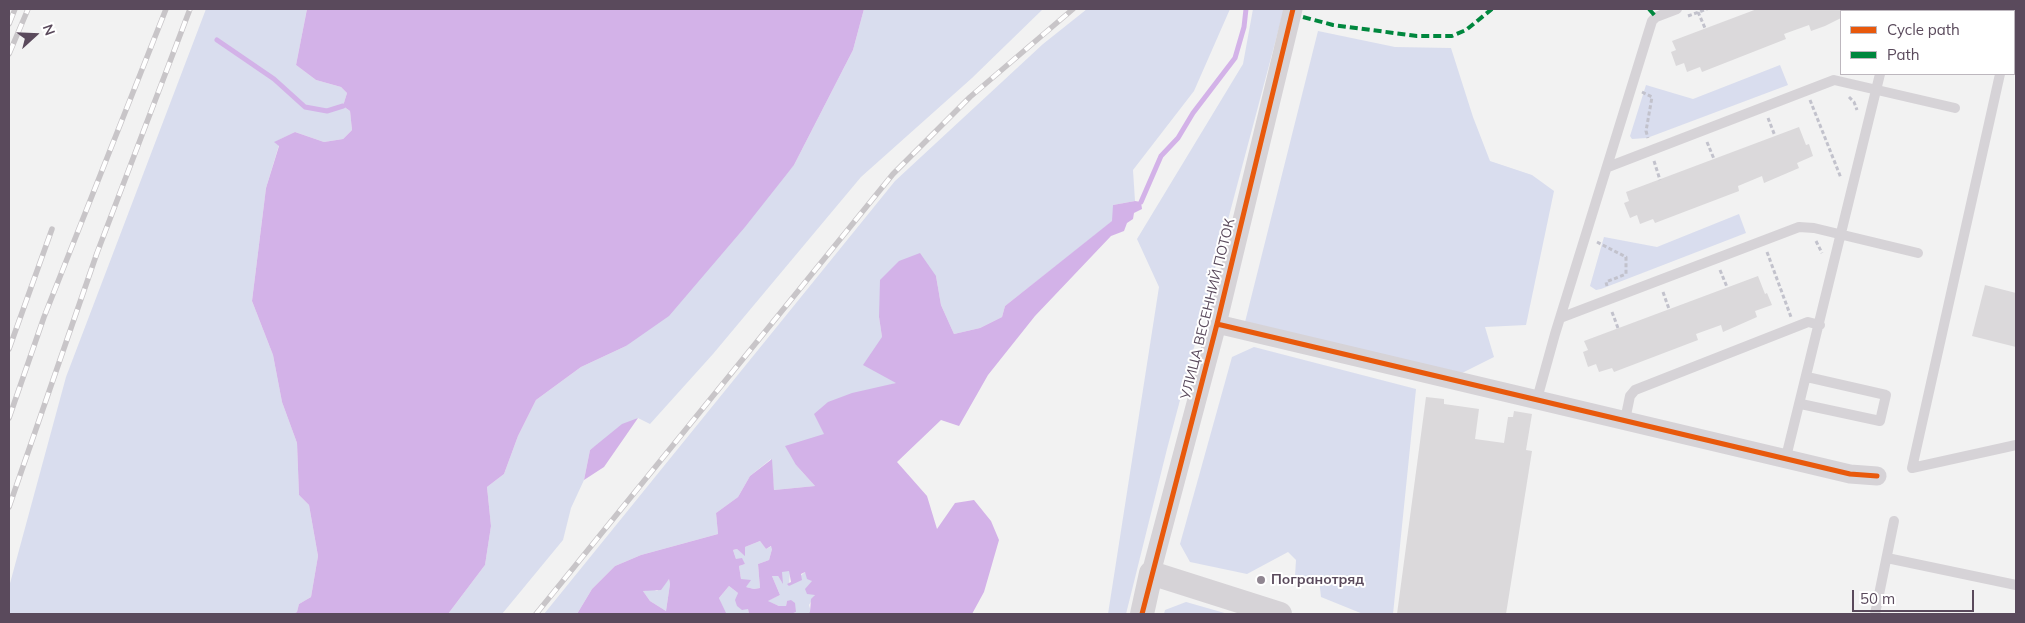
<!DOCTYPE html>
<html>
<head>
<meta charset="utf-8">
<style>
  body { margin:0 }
  #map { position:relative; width:2025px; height:623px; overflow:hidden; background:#f2f2f2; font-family:Mulish,sans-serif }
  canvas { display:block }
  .frame { position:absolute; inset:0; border:10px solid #5a4a5c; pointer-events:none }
  .legend { position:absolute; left:1840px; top:10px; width:175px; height:65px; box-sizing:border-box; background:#fff; border:1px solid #bdb7be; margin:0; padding:6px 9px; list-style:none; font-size:15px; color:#5a4a5c }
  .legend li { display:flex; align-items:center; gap:10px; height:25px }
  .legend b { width:25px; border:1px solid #bdb7be }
  .north { position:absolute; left:10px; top:10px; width:50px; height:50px; -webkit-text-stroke:4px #fff; paint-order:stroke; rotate:70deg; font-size:14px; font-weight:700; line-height:20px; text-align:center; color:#5a4a5c }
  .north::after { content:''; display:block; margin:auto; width:18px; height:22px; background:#5a4a5c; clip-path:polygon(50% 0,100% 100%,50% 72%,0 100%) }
  .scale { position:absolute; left:1852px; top:590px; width:122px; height:22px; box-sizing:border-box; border:2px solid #5a4a5c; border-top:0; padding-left:6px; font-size:15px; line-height:18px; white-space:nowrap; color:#5a4a5c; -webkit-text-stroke:4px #fff; paint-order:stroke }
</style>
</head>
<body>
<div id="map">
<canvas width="2025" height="623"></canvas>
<div class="frame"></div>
<ul class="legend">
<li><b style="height:6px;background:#e8590c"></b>Cycle path</li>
<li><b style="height:6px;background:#00873e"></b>Path</li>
</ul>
<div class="north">N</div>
<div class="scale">50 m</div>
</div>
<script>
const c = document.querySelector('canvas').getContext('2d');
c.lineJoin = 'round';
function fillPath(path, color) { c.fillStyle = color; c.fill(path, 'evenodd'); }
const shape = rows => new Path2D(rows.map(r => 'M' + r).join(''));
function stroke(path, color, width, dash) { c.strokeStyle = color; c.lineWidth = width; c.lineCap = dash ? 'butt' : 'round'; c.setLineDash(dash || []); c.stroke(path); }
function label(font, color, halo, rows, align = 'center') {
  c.font = font + ' Mulish,sans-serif'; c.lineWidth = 4; c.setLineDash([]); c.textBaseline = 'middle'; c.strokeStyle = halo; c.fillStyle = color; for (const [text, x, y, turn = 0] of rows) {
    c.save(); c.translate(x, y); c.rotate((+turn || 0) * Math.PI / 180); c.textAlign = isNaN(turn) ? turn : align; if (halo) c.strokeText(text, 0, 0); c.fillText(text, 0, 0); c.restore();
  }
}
const green = shape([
  [206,9,307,9,296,65,316,80,341,87,347,93,343,106,350,111,352,130,343,139,324,142,295,132,275,142,279,145,266,188,252,301,273,355,282,402,297,443,299,495,309,505,318,556,311,597,299,604,297,612,293,614,9,614,9,587,66,377],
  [864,9,1043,9,972,78,861,177,713,354,650,424,638,418,590,450,584,480,571,508,563,540,502,614,448,614,485,565,491,526,487,487,504,474,518,436,536,400,581,367,626,346,794,165,853,50],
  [1087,9,1230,9,1194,91,1133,170,1135,201,1113,205,1113,221,1005,306,1002,317,980,328,954,334,941,305,936,276,879,317,882,337,897,383,875,389,824,434,796,465,815,486,774,490,771,459,750,476,738,497,716,513,718,534,641,555,615,566,592,589,577,614,544,614,895,181,1043,44],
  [1253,9,1284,9,1167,449,1126,614,1108,614,1159,287,1137,239,1243,64],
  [1318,31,1395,47,1451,48,1473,117,1490,161,1532,175,1554,191,1526,325,1485,327,1494,357,1462,373,1245,322],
  [1780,65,1788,85,1647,138,1632,139,1630,136,1646,85,1693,99],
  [1739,214,1746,233,1601,289,1596,290,1590,286,1604,237,1657,247],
  [1254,347,1416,389,1393,614,1363,614,1321,597,1319,580,1314,576,1301,582,1295,576,1296,560,1288,552,1247,574,1190,562,1180,544,1232,357],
  [760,541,766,549,772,546,772,549,769,560,758,564,760,588,754,589,746,587,741,579,739,566,745,564,736,559,733,550,737,549,745,555,745,547],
  [782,571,790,571,789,586,805,572,812,581,815,595,809,605,811,612,808,614,791,614,796,612,787,601,786,606,779,606,767,601,780,595,772,576,778,576,782,582],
  [669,579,670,584,666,611,650,601,643,591,652,589,657,591],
  [729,586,738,593,737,598,748,609,749,614,721,614,725,613,719,598],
  [1186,602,1228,614,1164,614,1165,610]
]);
const water = shape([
  [307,9,864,9,853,50,794,165,745,227,669,316,626,346,581,367,536,400,518,436,504,474,487,487,491,526,485,565,448,614,293,614,297,612,299,604,311,597,318,556,309,505,299,495,297,443,282,402,273,355,252,301,266,188,279,146,274,142,295,132,324,142,343,139,352,130,350,111,343,106,347,93,341,87,316,80,296,65],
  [1135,201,1141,202,1142,209,1134,213,1133,219,1127,223,1124,231,1111,236,1035,316,988,375,959,426,941,420,897,462,927,496,937,529,955,503,974,500,991,521,999,540,984,592,972,614,808,614,810,612,811,599,815,595,807,594,805,589,812,581,807,579,805,572,801,574,802,580,789,586,787,584,791,582,789,571,782,572,783,584,778,576,772,576,780,595,768,601,779,606,786,606,787,601,791,600,795,603,796,612,791,614,749,614,748,609,742,610,737,606,735,600,738,593,729,586,719,598,726,613,721,614,577,614,592,589,615,566,641,555,718,534,716,513,738,497,750,476,772,459,774,490,815,486,796,465,785,446,824,434,814,414,828,402,852,393,896,383,863,365,882,337,879,317,880,280,899,261,920,253,936,276,941,305,954,334,980,328,1002,317,1005,306,1112,221,1113,205],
  [760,541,766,549,771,546,772,549,769,560,758,564,760,588,754,589,746,587,751,580,741,579,739,566,745,564,742,558,736,559,733,550,737,549,745,556,745,547],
  [669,579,670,584,666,611,650,601,643,591,661,590],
  [638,418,604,467,584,480,590,450,622,424]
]);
const stream = shape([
  [217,40,274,79,305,107,327,111,343,106],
  [1141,202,1161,156,1178,138,1193,113,1235,58,1244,27,1246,9]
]);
const building = shape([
  [1757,9,1863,9,1863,10,1841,11,1841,18,1825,26,1811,31,1809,25,1784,34,1786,39,1702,72,1700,67,1687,72,1684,63,1676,66,1671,52,1676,50,1672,41],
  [1799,127,1806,145,1809,144,1813,156,1797,163,1799,168,1764,183,1762,176,1738,186,1739,191,1655,223,1653,219,1640,224,1637,215,1630,218,1624,203,1629,201,1626,192],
  [1758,276,1765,294,1767,293,1772,305,1755,311,1757,317,1723,332,1721,325,1696,334,1698,340,1614,372,1612,368,1599,372,1596,364,1588,367,1583,352,1588,350,1584,341],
  [1985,285,2016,293,2016,347,1972,336],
  [1426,397,1444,399,1444,404,1479,409,1475,439,1504,443,1508,417,1513,417,1514,411,1532,414,1526,450,1532,451,1506,614,1397,614]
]);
const path = shape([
  [1876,9,1877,11],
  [1698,12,1705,28],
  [1688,16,1707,9],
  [1642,92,1652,97,1646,131,1648,138],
  [1849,97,1854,102,1857,110],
  [1810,100,1841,178],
  [1768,118,1775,136],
  [1707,142,1714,159],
  [1654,161,1660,180],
  [1816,241,1822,253],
  [1597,242,1626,257,1626,274,1606,282,1607,286],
  [1767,252,1791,317],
  [1720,270,1727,287],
  [1663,292,1669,309],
  [1612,312,1618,328]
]);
const service = shape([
  [1895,11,1895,9],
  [2014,13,2015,9],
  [2000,74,1912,468,2016,445],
  [1608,167,1834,80,1955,108],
  [1560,318,1799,227,1814,228,1918,253],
  [1537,399,1555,334,1652,21,1656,17,1677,9],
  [1801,404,1880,421,1886,395,1807,377],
  [1625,420,1630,396,1635,390,1808,322,1820,325],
  [1786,457,1880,74],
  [1887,558,2016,585],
  [1875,614,1894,521]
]);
const minor = shape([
  [1217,324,1850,474,1877,476],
  [1151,573,1217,324,1293,9]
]);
const tertiary = shape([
  [1142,614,1151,573,1280,614]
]);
const rail = shape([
  [9,24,15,9],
  [9,54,28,9],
  [9,349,52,229],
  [9,418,44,317,166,9],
  [9,507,97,253,190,9],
  [536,614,893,174,970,97,1073,9]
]);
const quiet = shape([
  [1649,9,1656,17],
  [1303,17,1333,25,1417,36,1452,36,1466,30,1492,9]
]);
const cycleway = shape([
  [1217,324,1850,474,1877,476],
  [1142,614,1217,324,1293,9]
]);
const markers = [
  [1261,580,5,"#8f8590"]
];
const streetNames = [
  ["УЛИЦА ВЕСЕННИЙ ПОТОК",1208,309,-76]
];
const poiNames = [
  ["Погранотряд",1271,580]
];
fillPath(green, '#d9ddee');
fillPath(water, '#d3b2e8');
stroke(stream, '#d3b2e8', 5);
fillPath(building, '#dbd9db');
stroke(path, '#c2c2cc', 3, [4, 2.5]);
stroke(service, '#d6d3d7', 10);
stroke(minor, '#d6d3d7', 19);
stroke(tertiary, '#d6d3d7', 24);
stroke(rail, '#c8c5c8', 5.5);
stroke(rail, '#fff', 4, [11]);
stroke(quiet, '#00873e', 4, [8, 4]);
stroke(cycleway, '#e8590c', 5);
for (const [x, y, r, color] of markers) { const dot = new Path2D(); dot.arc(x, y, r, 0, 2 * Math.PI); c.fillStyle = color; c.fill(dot); stroke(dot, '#fff', 2); }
label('14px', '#5a4a5c', '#fff', streetNames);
label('bold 14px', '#5a4a5c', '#fff', poiNames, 'left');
</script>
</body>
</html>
